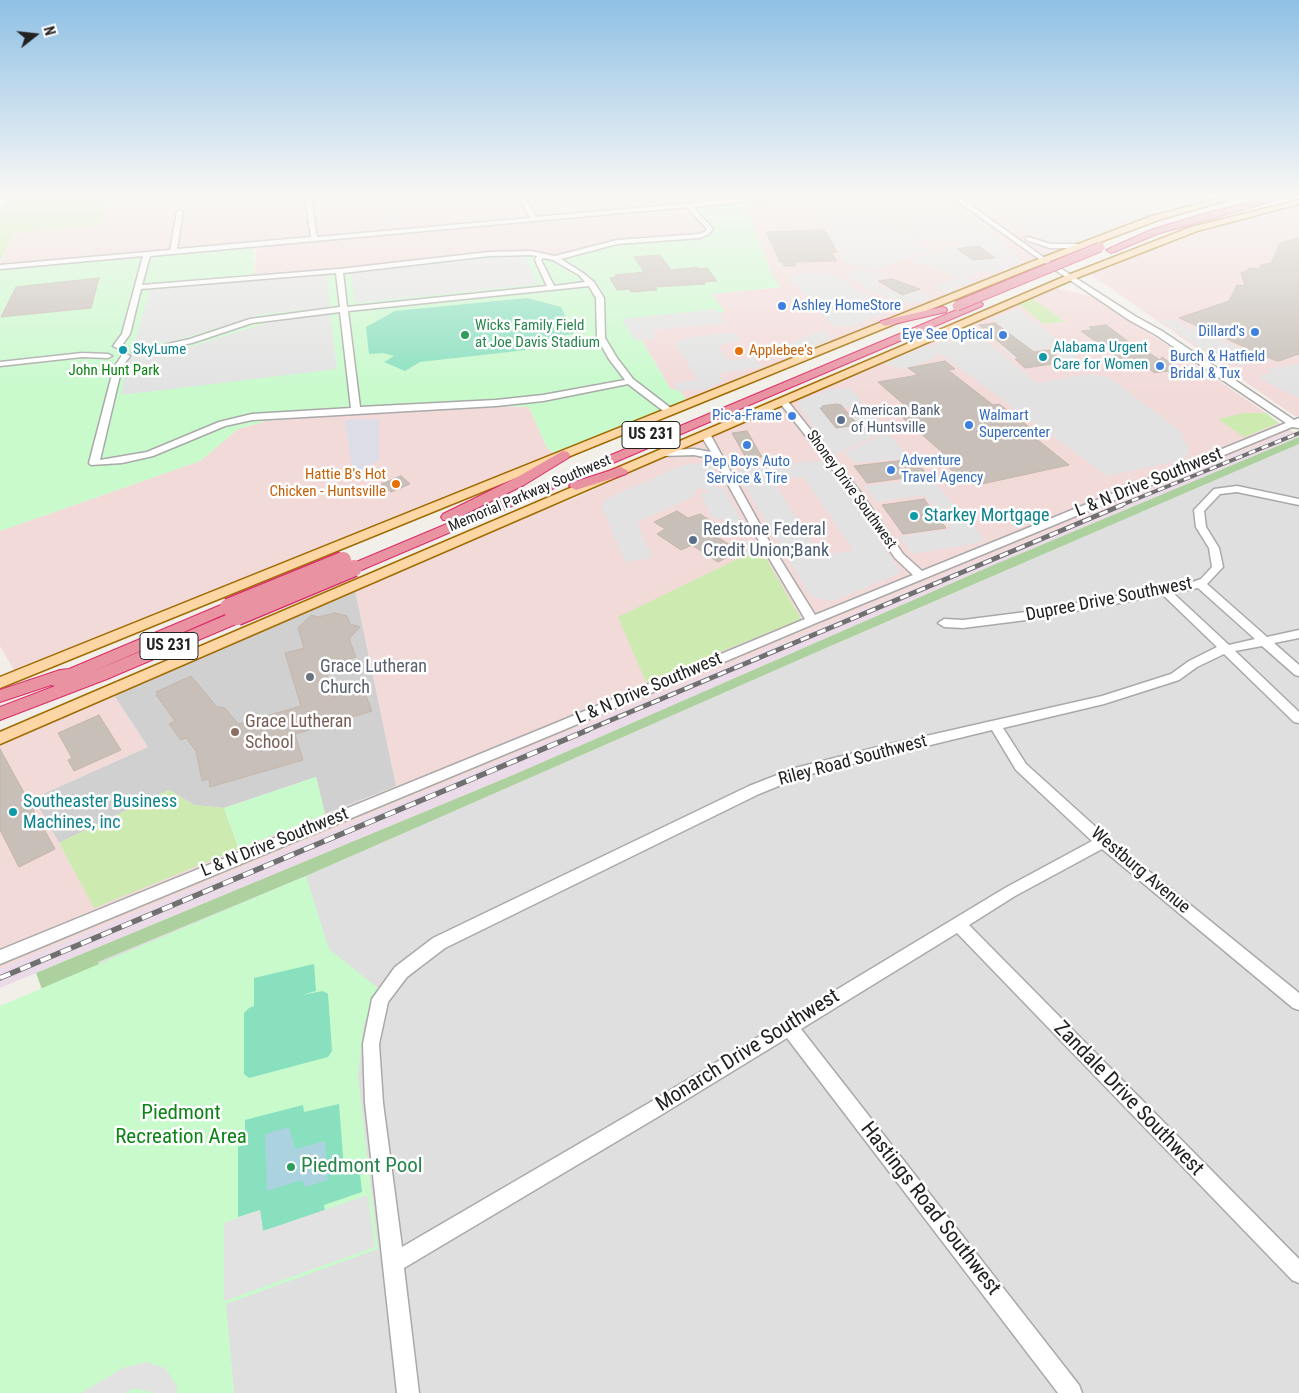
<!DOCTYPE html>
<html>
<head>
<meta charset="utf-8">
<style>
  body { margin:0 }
  #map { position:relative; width:1299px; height:1393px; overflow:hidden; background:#f2efe9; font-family:"Roboto Condensed",sans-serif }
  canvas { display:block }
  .north { position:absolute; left:10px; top:10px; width:50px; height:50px; -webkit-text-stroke:4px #fff; paint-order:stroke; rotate:74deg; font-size:14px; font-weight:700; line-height:20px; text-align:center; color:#222 }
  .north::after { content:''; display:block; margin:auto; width:18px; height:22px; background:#222; clip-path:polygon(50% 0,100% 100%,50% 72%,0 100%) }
</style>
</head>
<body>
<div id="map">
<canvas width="1299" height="1393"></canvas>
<div class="north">N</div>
</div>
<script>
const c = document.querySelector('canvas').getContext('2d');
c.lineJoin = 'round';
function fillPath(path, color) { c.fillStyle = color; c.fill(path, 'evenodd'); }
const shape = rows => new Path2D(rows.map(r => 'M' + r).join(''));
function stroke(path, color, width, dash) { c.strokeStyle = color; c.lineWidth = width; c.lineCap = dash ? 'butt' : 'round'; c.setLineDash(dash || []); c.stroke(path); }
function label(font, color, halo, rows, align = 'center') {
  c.font = font + ' "Roboto Condensed",sans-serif'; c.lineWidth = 5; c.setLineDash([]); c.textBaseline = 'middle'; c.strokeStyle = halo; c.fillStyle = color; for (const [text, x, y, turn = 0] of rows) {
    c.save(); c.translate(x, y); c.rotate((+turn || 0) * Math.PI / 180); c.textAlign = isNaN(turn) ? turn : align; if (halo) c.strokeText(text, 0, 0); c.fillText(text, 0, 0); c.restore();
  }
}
const residential = shape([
  [1299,444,1299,1393,234,1393,225,1304,97,962,306,876,826,648]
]);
const commercial = shape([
  [112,196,1223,196,1155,215,1027,262,686,400,679,389,671,390,631,322,724,312,712,294,780,287,772,275,744,201,740,198,687,203,710,229,707,233,555,258,254,277,257,241,0,264,16,233,101,225],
  [1299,204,1299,416,1296,417,1090,274,1132,254,1201,229],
  [1054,288,1096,297,1266,413,1244,413,1244,437,1279,423,1296,434,1287,433,0,969,0,743,114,695,148,747,34,798,94,907,396,786,355,590,503,525,575,498,698,442,1018,304,1044,324,1065,322,1031,298],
  [498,406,529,407,547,448,554,453,15,672,0,646,0,531,200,461,238,429,266,421,341,415]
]);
const industrial = shape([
  [1287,433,1296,434,1299,437,991,566,513,775,0,988,0,969]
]);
const religious = shape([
  [355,590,396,786,325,814,316,777,224,808,194,805,169,790,59,843,34,798,148,747,114,695]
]);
const grass = shape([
  [9,196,112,196,101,225,16,233,0,261,0,212],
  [1031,298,1052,312,1065,322,1044,324,1018,304],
  [1244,413,1266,413,1279,423,1244,437,1218,419],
  [760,548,801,619,646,682,618,617],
  [169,790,194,805,224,808,239,849,94,908,59,843]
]);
const forest = shape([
  [1299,437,1299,444,826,648,306,876,98,962,225,1304,171,1343,36,973,513,775,991,566]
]);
const park = shape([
  [744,201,772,275,780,287,712,294,725,312,631,322,671,390,679,389,688,404,558,456,547,448,529,407,498,406,341,415,266,421,238,429,200,461,0,531,0,266,254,244,254,276,339,271,489,254,531,253,555,258,617,242,700,236,709,229,689,206],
  [316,777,325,814,239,849,224,808],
  [306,876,329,949,378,988,364,1024,358,1075,378,1249,226,1304,234,1393,0,1393,0,1006]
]);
const pitch = shape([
  [527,298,561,307,574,334,554,336,535,349,420,362,405,371,384,362,394,356,383,353,369,354,366,327,395,311],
  [314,964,316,991,301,995,323,991,328,994,332,1051,328,1057,249,1078,244,1074,244,1013,249,1008,254,1006,254,978],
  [339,1104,344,1169,359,1165,362,1192,324,1205,325,1211,263,1231,260,1210,238,1217,238,1147,245,1144,245,1120,303,1105,304,1112]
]);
const parking = shape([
  [862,196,884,213,930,250,877,269,852,266,846,263,809,197],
  [865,196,903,198,935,196,956,212,961,212,987,229,1021,259,1021,262,1000,271,980,272,971,268,979,273,967,277,974,281,947,293,935,287,958,277,910,260,936,251,954,260,938,247,956,246,959,242,922,239],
  [979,246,994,258,973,260,958,249],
  [1121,196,1155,215,1068,245,1048,243,995,208],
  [400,210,401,212,398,213,400,220,403,220,404,222,379,226,377,219,385,218,384,212],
  [524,255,538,284,355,303,351,273],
  [853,270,871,270,888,277,873,284,905,296,919,291,932,297,917,303,912,302,906,304,862,287,865,286,847,276,851,274,847,273],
  [825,272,849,283,851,288,890,303,881,308,881,310,888,311,857,325,839,327,832,325,792,280,790,275],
  [327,275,330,307,261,314,175,341,134,345,150,290],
  [716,309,728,323,653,330,657,339,635,341,622,319],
  [1018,309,1078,355,1068,362,1050,348,1032,351,1036,355,1013,358,999,346,1021,342,991,319],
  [330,313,337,369,121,395,130,353,189,347,280,319],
  [1175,320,1190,330,1193,328,1249,352,1243,356,1252,361,1240,366,1202,349,1161,321],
  [820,331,825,332,832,339,799,352,774,357,764,347,786,345],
  [734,332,741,341,718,345,728,360,754,358,762,367,721,373,723,381,702,391,697,389,676,391,674,383,698,380,687,363,689,361,685,359,674,341,685,340,684,338],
  [983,338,1037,383,1089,374,1109,377,1184,434,1181,437,1190,449,1184,460,1107,476,935,350,939,355,918,365,901,369,886,363,928,345,931,348,937,343,957,339,960,341],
  [1299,364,1299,398,1276,387,1258,376,1272,372,1268,369],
  [850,388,862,401,859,403,864,405,871,416,875,416,887,430,834,455,798,405,801,404,799,401,827,390],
  [836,404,844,408,860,406,864,412,848,414,857,425,836,428,820,409,823,408,823,406],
  [884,434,893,439,910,458,857,463,844,453],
  [811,461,822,462,833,470,901,573,833,601,811,597,736,471],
  [804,477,853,550,853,551,819,555,773,481],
  [709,462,716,474,710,475,716,488,723,487,744,526,727,528,722,518,713,519,701,494,709,492,704,488,699,488,693,491,697,495,637,522,652,558,625,562,602,507,604,500,683,465],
  [923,479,928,484,936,484,985,540,967,545,912,554,899,536,951,529,924,495,876,502,864,486],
  [368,1195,375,1247,224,1301,224,1223,260,1210,263,1231],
  [146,1362,165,1368,177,1386,177,1393,155,1393,134,1388,125,1393,81,1393,123,1368]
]);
const plaza = shape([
  [379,419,379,460,353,474,345,420]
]);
const water = shape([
  [289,1127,295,1149,325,1141,328,1180,305,1187,302,1180,267,1191,265,1134]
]);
const building = shape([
  [825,230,837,252,832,253,837,261,794,262,796,266,784,266,783,262,780,262,766,232,825,230],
  [1299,238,1299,354,1279,361,1274,360,1179,318,1229,301,1237,285,1245,286,1241,273,1247,271,1249,268,1259,269,1261,265,1271,263,1280,243,1299,238],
  [979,246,995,258,973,260,957,249,979,246],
  [660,255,671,270,697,267,699,269,707,268,717,281,704,282,705,284,655,287,657,290,631,292,629,289,617,290,610,278,616,277,615,275,644,272,634,257,660,255],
  [99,278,91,308,1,317,16,287,99,278],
  [892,279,920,289,902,295,878,281,892,279],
  [995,323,1034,352,1049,350,1066,362,1025,368,1015,359,1019,359,979,325,995,323],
  [1106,325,1137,348,1142,348,1160,360,1162,357,1192,378,1179,380,1167,371,1155,373,1134,359,1122,360,1081,331,1092,330,1089,327,1106,325],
  [945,361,955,369,948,370,993,405,999,404,1036,432,1029,433,1069,465,977,485,967,476,960,477,934,455,943,453,903,418,917,416,878,382,918,375,908,368,945,361],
  [836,404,841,405,858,425,836,428,820,408,823,408,822,406,836,404],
  [747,431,762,457,746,458,732,433,747,431],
  [914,459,928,475,867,483,854,466,914,459],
  [401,476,410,484,391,492,381,484,401,476],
  [924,499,946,528,903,534,882,505,924,499],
  [677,511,688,518,700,514,724,529,713,534,739,551,718,562,692,545,681,550,657,534,665,529,654,522,677,511],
  [335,613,347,616,350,624,360,627,349,639,356,657,324,666,334,697,363,688,372,711,295,734,303,760,210,787,209,779,202,781,196,751,186,738,181,740,169,724,175,721,156,695,158,694,156,692,191,676,217,707,225,708,238,724,301,706,285,653,304,648,298,628,311,615,318,617,335,613],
  [99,715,121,750,74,771,68,760,72,758,58,733,99,715],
  [0,749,55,849,19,867,0,830,0,749]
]);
const minor = shape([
  [305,196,311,196,317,237,530,218,518,196,524,196,536,217,770,196,798,196,693,207,713,229,709,234,700,238,617,244,561,259,583,273,594,282,604,298,605,338,617,358,633,379,672,409,672,413,666,413,628,384,543,401,496,406,252,420,225,426,153,456,122,463,91,465,89,463,114,367,123,354,126,354,130,356,122,367,100,460,147,452,219,422,252,414,351,408,340,312,252,323,192,343,136,354,132,352,190,339,250,319,340,307,336,273,141,289,130,334,120,348,117,348,113,346,122,334,143,256,0,269,0,265,170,250,177,212,180,210,183,212,177,249,311,237,305,196],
  [687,207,707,229,705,232,699,234,617,240,555,256,531,251,489,252,339,269,142,285,150,256,687,207],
  [531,255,537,256,535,260,547,286,347,307,343,273,489,256,531,255],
  [543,258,553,260,579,275,585,282,554,286,541,260,543,258],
  [589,286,596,298,597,338,609,359,625,380,543,395,496,400,360,407,348,311,589,286],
  [950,196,958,196,1046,259,1135,316,1162,331,1294,420,1299,418,1299,428,1292,427,816,623,561,731,0,964,0,950,551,725,805,619,759,541,714,459,694,455,662,456,657,453,662,450,694,449,711,452,700,434,702,432,705,431,710,434,769,541,815,615,913,575,895,558,854,497,780,403,780,399,786,399,861,493,903,554,922,571,1286,423,1156,335,1129,320,1042,261,950,196],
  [1028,237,1051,244,1079,244,1082,246,1079,248,1050,248,1026,240,1026,238,1028,237],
  [82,353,108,354,112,356,108,358,82,357,0,366,0,362,82,353],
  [1237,486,1299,499,1299,505,1237,492,1220,494,1204,511,1206,527,1219,548,1223,567,1207,584,1267,637,1299,630,1299,638,1274,643,1299,665,1299,676,1295,675,1262,646,1235,651,1299,712,1299,723,1294,722,1224,654,1197,667,1179,680,1104,704,1003,728,1026,764,1108,838,1299,993,1299,1010,1293,1008,1102,849,1015,896,969,925,1299,1259,1299,1283,1292,1280,957,933,801,1029,1079,1385,1082,1393,1058,1393,787,1038,661,1115,404,1268,419,1393,397,1393,365,1103,363,1044,372,999,395,967,433,938,749,786,795,768,882,746,1102,696,1171,674,1189,661,1217,647,1163,595,1026,620,963,628,944,627,938,623,944,619,963,620,1026,612,1190,583,1201,579,1212,567,1209,548,1196,527,1194,510,1214,489,1237,486],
  [1198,588,1255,639,1229,645,1173,593,1198,588],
  [992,730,1016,770,1092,841,1005,888,649,1103,402,1247,383,1103,379,1044,388,1002,407,977,445,948,759,794,803,776,992,730]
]);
const major = shape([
  [1229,196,1242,196,1158,220,1037,266,0,688,0,677,1031,262,1152,216,1229,196],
  [1299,200,1299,204,1197,231,1074,279,0,744,0,732,1068,275,1191,227,1299,200]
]);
const highway = shape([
  [1275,196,1291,196,1157,234,1114,252,1111,253,1106,250,1151,230,1203,214,1275,196],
  [978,301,983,304,982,306,359,571,354,573,349,571,346,568,349,565,978,301],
  [942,307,946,308,947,310,946,312,885,326,880,323,881,321,942,307],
  [563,451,568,452,570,455,568,458,524,485,453,520,443,520,441,517,443,514,514,479,563,451],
  [621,467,628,471,626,474,576,490,569,486,571,483,621,467],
  [228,602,234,604,236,607,234,610,92,672,231,613,243,613,245,617,243,621,107,679,0,720,0,707,55,686,51,685,0,702,0,690,60,670,69,669,228,602]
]);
const railFar2 = shape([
  [1119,506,1299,433]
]);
const railFar1 = shape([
  [585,731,1122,505]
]);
const rail = shape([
  [0,978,588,730]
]);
const highwayBridgeFar1 = shape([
  [957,306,1100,247]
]);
const highwayBridge = shape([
  [228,607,343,560],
  [237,617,354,568]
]);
const markers = [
  [782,306,5,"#3f7fe0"],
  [1255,332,5,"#3f7fe0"],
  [465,335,5,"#2e9e5b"],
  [1003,335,5,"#3f7fe0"],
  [123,350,5,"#0f9aa8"],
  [739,351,5,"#e8710a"],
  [1043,357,5,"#0f9aa8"],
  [1160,366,5,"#3f7fe0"],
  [792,416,5,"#3f7fe0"],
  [841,420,5,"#5c6f8a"],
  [969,425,5,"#3f7fe0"],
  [747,445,5,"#3f7fe0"],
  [891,470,5,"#3f7fe0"],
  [396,484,5,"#e8710a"],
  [914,516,5,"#0f9aa8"],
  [693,540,5,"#5c6f8a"],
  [310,677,5,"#6b7280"],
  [235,732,5,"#8d6e63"],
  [13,812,5,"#0f9aa8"],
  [291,1167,5,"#2e9e5b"]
];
const farShopnames = [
  ["Ashley HomeStore",792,306],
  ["Dillard's",1245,332,"right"],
  ["Eye See Optical",993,335,"right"],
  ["Burch & Hatfield",1170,357],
  ["Bridal & Tux",1170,374],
  ["Pic-a-Frame",782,416,"right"],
  ["Walmart",979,416],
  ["Supercenter",979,433],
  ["Adventure",901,461],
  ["Travel Agency",901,478],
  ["Pep Boys Auto",747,462,"center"],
  ["Service & Tire",747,479,"center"]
];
const farLeisurenames = [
  ["Wicks Family Field",475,326],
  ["at Joe Davis Stadium",475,343]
];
const farCulturenames = [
  ["Alabama Urgent",1053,348],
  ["Care for Women",1053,365],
  ["SkyLume",133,350]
];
const farFoodnames = [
  ["Applebee's",749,351],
  ["Hattie B's Hot",386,475,"right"],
  ["Chicken - Huntsville",386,492,"right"]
];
const farParknames = [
  ["John Hunt Park",114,371]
];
const farServicenames = [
  ["American Bank",851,411],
  ["of Huntsville",851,428]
];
const farStreetnames = [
  ["Shoney Drive Southwest",851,490,54],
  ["Memorial Parkway Southwest",530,494,-23]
];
const shields = [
  [651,435,58],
  [169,646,58]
];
const shieldNames = [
  ["US 231",651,435],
  ["US 231",169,646]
];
const streetNames = [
  ["L & N Drive Southwest",1149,483,-22],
  ["Dupree Drive Southwest",1109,600,-11],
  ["L & N Drive Southwest",649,689,-23],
  ["Riley Road Southwest",853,761,-15],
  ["L & N Drive Southwest",275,843,-22],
  ["Westburg Avenue",1140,871,40]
];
const cultureNames = [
  ["Starkey Mortgage",924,516],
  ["Southeaster Business",23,802],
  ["Machines, inc",23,823]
];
const serviceNames = [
  ["Redstone Federal",703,530],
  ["Credit Union;Bank",703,551]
];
const worshipNames = [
  ["Grace Lutheran",320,667],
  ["Church",320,688]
];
const educationNames = [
  ["Grace Lutheran",245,722],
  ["School",245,743]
];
const nearStreetnames = [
  ["Monarch Drive Southwest",748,1051,-32],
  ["Zandale Drive Southwest",1128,1099,46],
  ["Hastings Road Southwest",930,1209,52]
];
const nearParknames = [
  ["Piedmont",181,1114],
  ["Recreation Area",181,1138]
];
const nearLeisurenames = [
  ["Piedmont Pool",301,1167]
];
fillPath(residential, '#e0dfdf');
fillPath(commercial, '#f2dad9');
fillPath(industrial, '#ebdbe8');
fillPath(religious, '#d0d0d0');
fillPath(grass, '#cdebb0');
fillPath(forest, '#add19e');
fillPath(park, '#c8facc');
fillPath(pitch, '#88e0be');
fillPath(parking, '#e2e2e2');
fillPath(plaza, '#dddde8');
fillPath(water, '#aad3df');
fillPath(building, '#c7bfb8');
stroke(building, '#c4b6ab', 1);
stroke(minor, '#a9a9a9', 3);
stroke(major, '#a06b00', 3);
stroke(highway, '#dc2a67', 2);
fillPath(minor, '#fff');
fillPath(major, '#fcd6a4');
fillPath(highway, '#e892a2');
stroke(railFar2, '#707070', 4);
stroke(railFar1, '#707070', 5);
stroke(rail, '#707070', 5.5);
stroke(railFar2, '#fff', 2.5, [7]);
stroke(railFar1, '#fff', 3, [9]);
stroke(rail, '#fff', 4, [11]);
stroke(highwayBridgeFar1, '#dc2a67', 11, []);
stroke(highwayBridge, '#dc2a67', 19, []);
stroke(highwayBridgeFar1, '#e892a2', 9);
stroke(highwayBridge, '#e892a2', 16);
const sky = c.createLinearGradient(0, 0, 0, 391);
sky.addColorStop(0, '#8fc0e4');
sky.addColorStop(0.5, '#f9f8f5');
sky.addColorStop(1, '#f9f8f500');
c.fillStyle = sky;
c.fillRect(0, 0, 1299, 391);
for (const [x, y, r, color] of markers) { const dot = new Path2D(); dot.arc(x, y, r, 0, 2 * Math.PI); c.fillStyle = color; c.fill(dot); stroke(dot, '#fff', 2); }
label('15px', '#366cbe', '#fff', farShopnames, 'left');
label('15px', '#27864d', '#fff', farLeisurenames, 'left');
label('15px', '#0d838f', '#fff', farCulturenames, 'left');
label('15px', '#c56008', '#fff', farFoodnames, 'left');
label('15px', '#0c8416', '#fff', farParknames);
label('15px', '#4e5e75', '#fff', farServicenames, 'left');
label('15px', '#222', '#fff', farStreetnames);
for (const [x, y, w] of shields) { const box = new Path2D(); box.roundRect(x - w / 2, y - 13.5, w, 27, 4); c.fillStyle = '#fff'; c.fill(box); stroke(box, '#222', 1); }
label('bold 16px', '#222', null, shieldNames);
label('18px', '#222', '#fff', streetNames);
label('18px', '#0d838f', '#fff', cultureNames, 'left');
label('18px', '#4e5e75', '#fff', serviceNames, 'left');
label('18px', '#5b616d', '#fff', worshipNames, 'left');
label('18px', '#785e54', '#fff', educationNames, 'left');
label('21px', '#222', '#fff', nearStreetnames);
label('21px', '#0c8416', '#fff', nearParknames);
label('21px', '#27864d', '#fff', nearLeisurenames, 'left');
</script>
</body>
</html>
